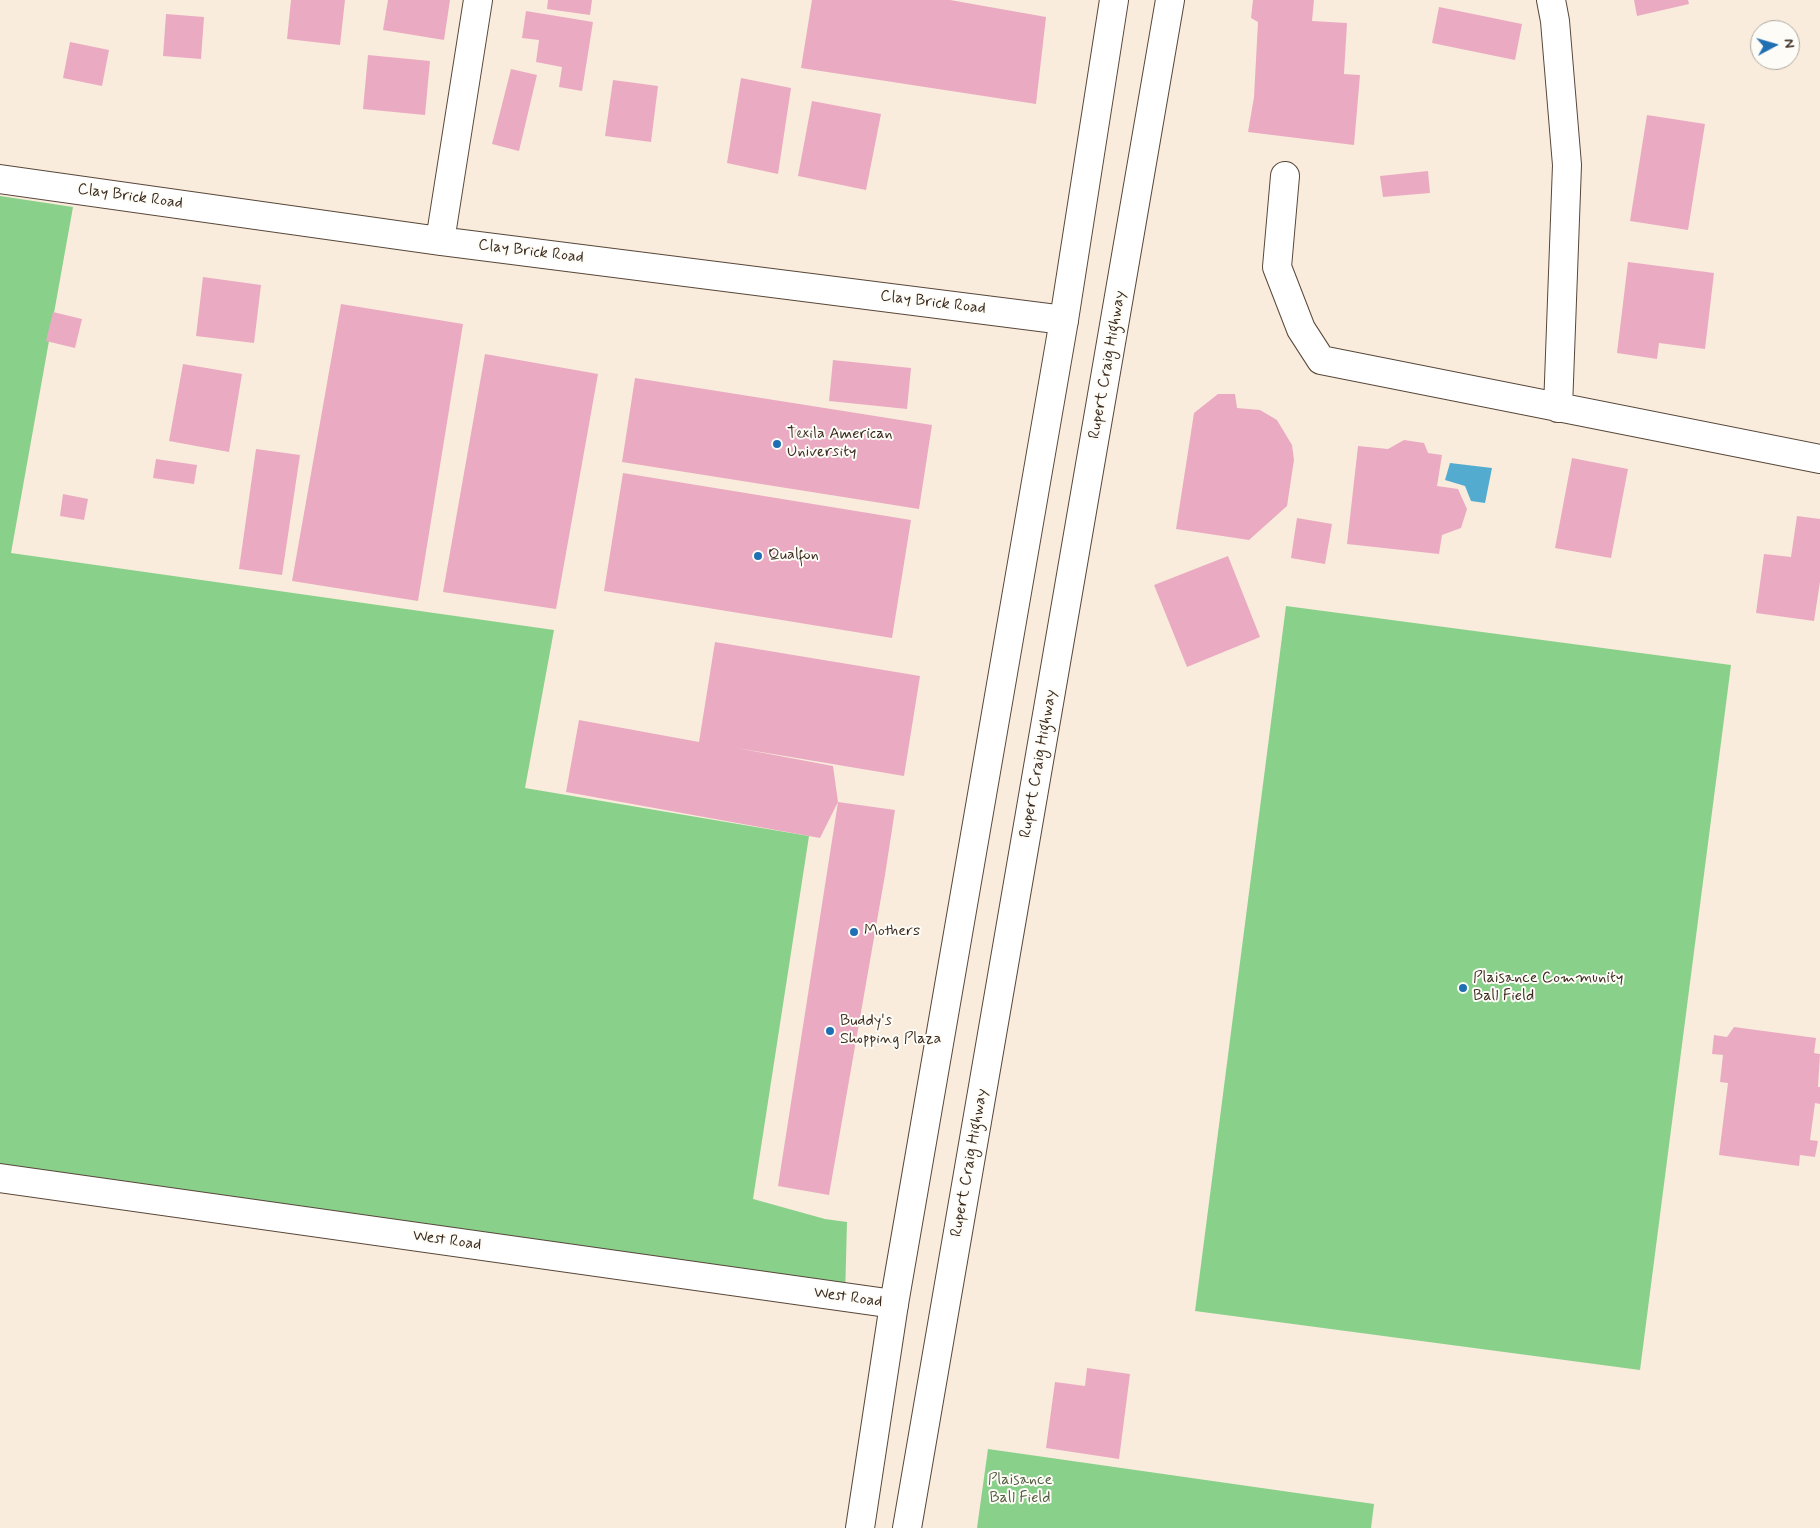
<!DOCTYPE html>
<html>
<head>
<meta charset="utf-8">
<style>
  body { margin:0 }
  #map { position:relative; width:1820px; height:1528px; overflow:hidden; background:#f9ecdc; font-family:Mynerve,sans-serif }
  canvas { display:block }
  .north { position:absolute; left:1750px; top:20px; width:50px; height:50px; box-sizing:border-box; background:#fdfcf7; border:1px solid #afa8a0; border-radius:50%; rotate:84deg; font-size:14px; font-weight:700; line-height:20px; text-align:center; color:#3b2a1e }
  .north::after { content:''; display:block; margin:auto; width:18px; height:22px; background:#1f6fb2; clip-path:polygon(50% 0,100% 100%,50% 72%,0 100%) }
</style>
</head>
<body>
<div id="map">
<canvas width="1820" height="1528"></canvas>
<div class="north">N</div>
</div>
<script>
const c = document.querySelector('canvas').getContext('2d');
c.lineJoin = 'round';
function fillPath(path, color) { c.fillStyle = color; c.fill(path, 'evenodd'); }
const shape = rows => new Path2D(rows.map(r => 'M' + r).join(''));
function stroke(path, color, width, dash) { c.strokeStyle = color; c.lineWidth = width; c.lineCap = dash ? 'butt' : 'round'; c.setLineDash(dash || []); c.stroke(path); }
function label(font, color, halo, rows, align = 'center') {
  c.font = font + ' Mynerve,sans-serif'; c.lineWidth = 4; c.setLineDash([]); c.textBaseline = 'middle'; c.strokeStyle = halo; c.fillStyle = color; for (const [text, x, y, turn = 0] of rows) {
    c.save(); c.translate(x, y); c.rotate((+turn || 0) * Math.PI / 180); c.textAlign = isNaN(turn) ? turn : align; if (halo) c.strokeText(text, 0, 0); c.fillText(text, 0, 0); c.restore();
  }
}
const green = shape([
  [0,196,73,207,11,553,554,630,525,788,809,836,753,1199,825,1219,847,1222,845,1298,0,1170],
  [1286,606,1731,665,1640,1370,1195,1311],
  [988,1449,1374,1504,1371,1528,977,1528]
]);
const water = shape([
  [1450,463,1492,468,1485,503,1471,501,1465,486,1445,480]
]);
const building = shape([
  [291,0,345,0,340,45,287,39],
  [388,0,450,0,444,40,383,30],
  [548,0,592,0,590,15,547,9],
  [812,0,950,0,1046,17,1036,104,801,68],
  [1253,0,1314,0,1312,21,1347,23,1344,74,1360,75,1354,145,1248,132,1254,97,1258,22,1251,18],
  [1634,0,1688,0,1689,4,1637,16],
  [1439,7,1522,24,1515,60,1432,43],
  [526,11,593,22,582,91,559,87,562,67,536,62,539,40,522,38],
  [166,14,204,17,201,59,163,56],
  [70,42,109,50,102,86,63,78],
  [368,55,430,61,425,115,363,109],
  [511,69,537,75,519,151,492,144],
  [741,78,791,88,778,174,727,163],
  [613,80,658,86,651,142,605,136],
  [812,101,881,114,866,190,798,176],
  [1647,115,1705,124,1688,230,1630,221],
  [1428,171,1430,193,1383,197,1380,176],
  [1628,262,1714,273,1705,349,1659,343,1657,359,1617,353],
  [203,277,261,285,254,343,196,336],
  [341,304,463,324,418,601,292,581],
  [53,312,82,319,75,348,46,341],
  [485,354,598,374,556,609,443,592],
  [833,360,911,368,907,409,829,401],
  [183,364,242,374,229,452,169,441],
  [635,378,932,425,919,509,622,462],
  [1218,394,1235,394,1237,408,1260,410,1277,420,1292,445,1294,460,1287,506,1249,540,1176,529,1194,413],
  [1404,440,1424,443,1428,453,1442,455,1437,486,1458,489,1467,509,1461,528,1442,535,1439,554,1347,544,1358,446,1388,449],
  [256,449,300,455,282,575,239,569],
  [1572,458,1628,469,1611,558,1555,548],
  [156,459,197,465,194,484,153,478],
  [623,473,911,520,892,638,604,591],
  [63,494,88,499,84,520,60,516],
  [1797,516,1820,519,1820,582,1814,621,1756,613,1764,554,1791,557],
  [1297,518,1332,524,1325,564,1291,558],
  [1228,556,1260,637,1187,667,1154,585],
  [715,642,920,676,904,776,737,748,833,766,838,802,820,838,566,792,579,720,699,742],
  [838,802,895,810,885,875,829,1195,778,1186],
  [1734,1027,1816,1038,1814,1053,1820,1054,1818,1087,1820,1087,1820,1104,1815,1103,1810,1140,1818,1141,1815,1157,1800,1155,1799,1166,1719,1155,1728,1083,1720,1082,1723,1055,1712,1054,1714,1035,1727,1037],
  [1087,1368,1130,1374,1119,1459,1046,1448,1055,1382,1085,1386]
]);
const minor = shape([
  [1551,0,1555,21,1567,165,1558,408],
  [1285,176,1277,267,1301,329,1321,360,1820,459],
  [0,179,440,241,1064,320],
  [440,241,478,0],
  [0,1178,894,1304]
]);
const major = shape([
  [860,1528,894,1304,1064,320,1114,0],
  [907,1528,1170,0]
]);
const markers = [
  [777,444,5,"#1f6fb2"],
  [758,556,5,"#1f6fb2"],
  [854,932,5,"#1f6fb2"],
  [1463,988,5,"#1f6fb2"],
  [830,1031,5,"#1f6fb2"]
];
const streetNames = [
  ["Clay Brick Road",130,197,8],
  ["Clay Brick Road",531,252,7],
  ["Clay Brick Road",933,303,7],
  ["Rupert Craig Highway",1108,365,-80],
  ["Rupert Craig Highway",1039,764,-80],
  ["Rupert Craig Highway",970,1163,-80],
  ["West Road",447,1241,8],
  ["West Road",848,1298,8]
];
const poiNames = [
  ["Texila American",787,435],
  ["University",787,453],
  ["Qualfon",768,556],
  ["Mothers",864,932],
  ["Plaisance Community",1473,979],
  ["Ball Field",1473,997],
  ["Buddy's",840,1022],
  ["Shopping Plaza",840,1040]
];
const parkNames = [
  ["Plaisance",1020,1481],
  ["Ball Field",1020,1499]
];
fillPath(green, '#89d08b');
fillPath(water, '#53abd0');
fillPath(building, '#eaabc2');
stroke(minor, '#58473a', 30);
stroke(major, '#58473a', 30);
stroke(minor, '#fff', 28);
stroke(major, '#fff', 28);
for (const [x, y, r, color] of markers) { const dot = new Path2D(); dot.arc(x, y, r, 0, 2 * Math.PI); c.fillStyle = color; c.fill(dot); stroke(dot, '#fdfcf7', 2); }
label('16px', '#3b2a1e', '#fdfcf7', streetNames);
label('16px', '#3b2a1e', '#fdfcf7', poiNames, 'left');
label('16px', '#525c3f', '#fdfcf7', parkNames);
</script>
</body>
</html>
